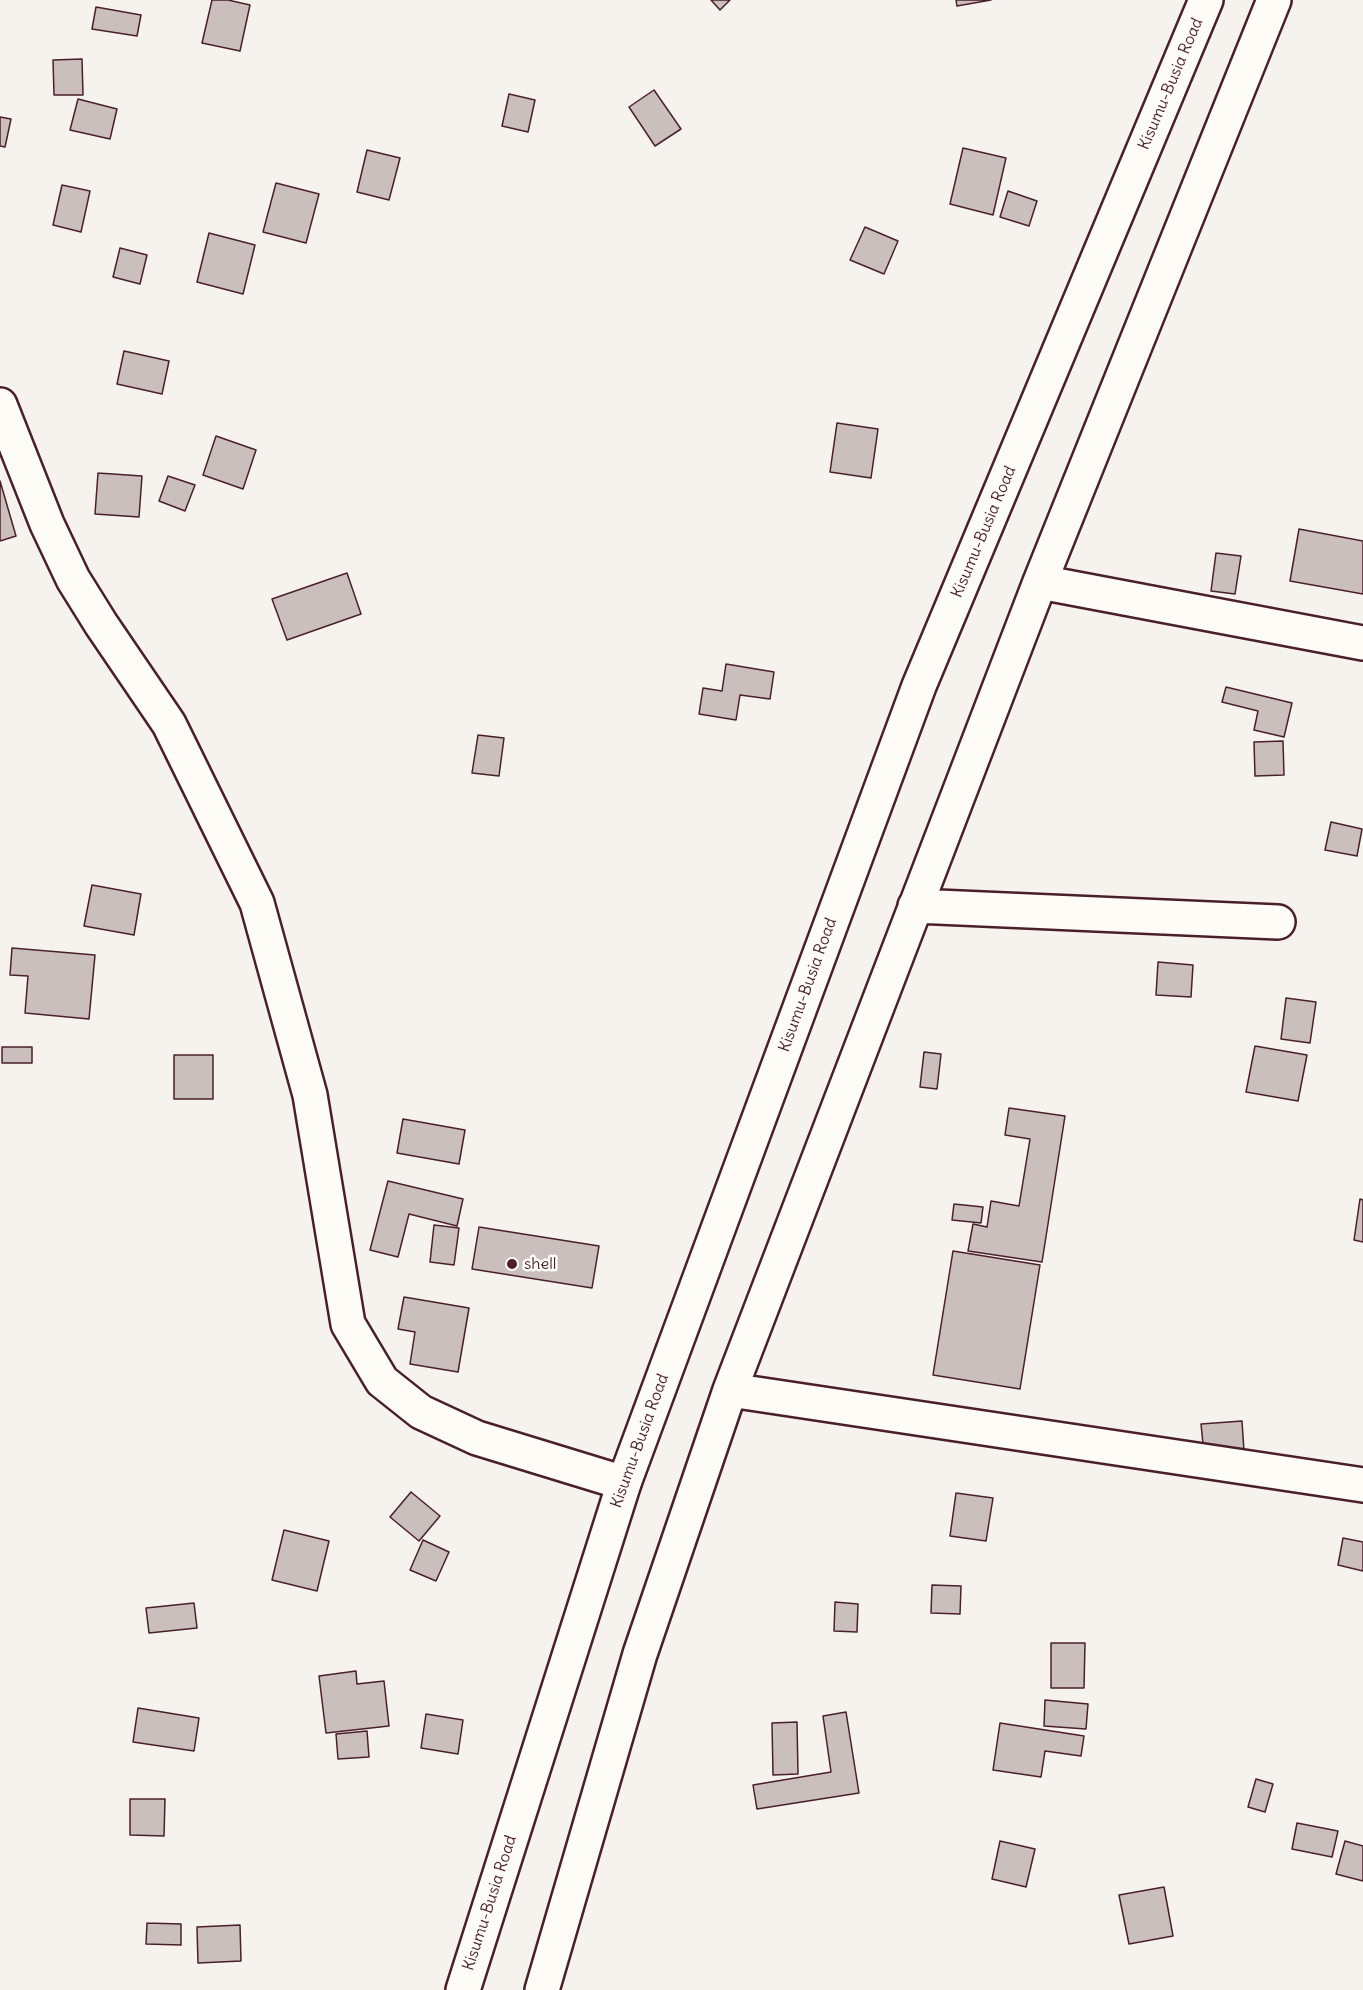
<!DOCTYPE html>
<html>
<head>
<meta charset="utf-8">
<style>
  body { margin:0 }
  canvas { display:block; background:#f6f3ef }
</style>
</head>
<body>
<canvas width="1363" height="1990"></canvas>
<script>
const c = document.querySelector('canvas').getContext('2d');
c.lineJoin = 'round';
function fillPath(path, color) { c.fillStyle = color; c.fill(path, 'evenodd'); }
const shape = rows => new Path2D(rows.map(r => 'M' + r).join(''));
function stroke(path, color, width, dash) { c.strokeStyle = color; c.lineWidth = width; c.lineCap = dash ? 'butt' : 'round'; c.setLineDash(dash || []); c.stroke(path); }
function label(font, color, halo, rows, align = 'center') {
  c.font = font + ' Delius,sans-serif'; c.lineWidth = 5; c.setLineDash([]); c.textBaseline = 'middle'; c.strokeStyle = halo; c.fillStyle = color; for (const [text, x, y, turn = 0] of rows) {
    c.save(); c.translate(x, y); c.rotate((+turn || 0) * Math.PI / 180); c.textAlign = isNaN(turn) ? turn : align; if (halo) c.strokeText(text, 0, 0); c.fillText(text, 0, 0); c.restore();
  }
}
const building = shape([
  [212,0,228,0,250,5,240,51,202,43,212,0],
  [711,0,730,0,720,10,711,0],
  [956,0,991,0,957,6,956,0],
  [96,7,141,15,137,36,92,29,96,7],
  [82,59,83,95,54,95,53,60,82,59],
  [654,90,681,129,655,146,629,107,654,90],
  [509,94,535,100,528,132,502,126,509,94],
  [78,99,117,109,110,139,70,130,78,99],
  [0,117,11,119,5,147,0,146,0,117],
  [963,148,1006,158,993,215,950,204,963,148],
  [367,150,400,158,389,200,357,192,367,150],
  [276,183,319,194,306,243,263,232,276,183],
  [62,185,90,191,81,232,53,225,62,185],
  [1008,191,1037,201,1029,226,1000,217,1008,191],
  [865,227,898,241,884,274,850,260,865,227],
  [209,233,255,245,243,294,197,282,209,233],
  [120,248,147,255,140,284,113,277,120,248],
  [124,351,169,361,162,394,117,384,124,351],
  [837,423,878,429,871,478,830,472,837,423],
  [216,436,256,450,243,489,203,475,216,436],
  [98,473,142,476,139,517,95,514,98,473],
  [168,476,195,485,185,511,159,501,168,476],
  [0,481,16,536,0,541,0,481],
  [1299,529,1363,541,1363,594,1290,581,1299,529],
  [1216,553,1241,556,1235,594,1211,591,1216,553],
  [347,573,361,614,287,640,272,599,347,573],
  [726,664,774,672,770,699,740,695,736,720,699,714,703,688,722,691,726,664],
  [1226,687,1292,703,1284,737,1254,730,1258,711,1222,702,1226,687],
  [478,735,504,738,499,776,472,773,478,735],
  [1283,741,1284,775,1255,776,1254,742,1283,741],
  [1331,822,1362,829,1357,856,1325,850,1331,822],
  [92,885,141,894,134,935,84,926,92,885],
  [12,948,95,955,89,1019,25,1013,28,976,10,975,12,948],
  [1158,962,1193,965,1191,997,1156,995,1158,962],
  [1286,998,1316,1002,1310,1043,1281,1039,1286,998],
  [1255,1046,1307,1055,1298,1101,1246,1092,1255,1046],
  [2,1047,32,1047,32,1063,2,1063,2,1047],
  [924,1052,941,1054,937,1089,920,1087,924,1052],
  [174,1055,213,1055,213,1099,174,1099,174,1055],
  [1009,1108,1065,1116,1042,1262,968,1251,973,1224,987,1227,991,1201,1019,1206,1030,1139,1005,1135,1009,1108],
  [403,1119,465,1130,459,1164,397,1153,403,1119],
  [388,1181,463,1199,457,1226,409,1214,398,1257,370,1250,388,1181],
  [1360,1199,1363,1200,1363,1242,1354,1240,1360,1199],
  [954,1204,983,1207,981,1223,952,1220,954,1204],
  [434,1225,459,1228,454,1265,430,1262,434,1225],
  [479,1227,599,1246,592,1288,472,1269,479,1227],
  [953,1251,1040,1265,1020,1389,933,1375,953,1251],
  [404,1297,469,1308,458,1372,410,1364,415,1332,398,1329,404,1297],
  [1242,1421,1244,1451,1204,1454,1201,1424,1242,1421],
  [411,1492,440,1516,419,1541,390,1517,411,1492],
  [956,1493,993,1498,986,1541,950,1536,956,1493],
  [284,1530,329,1541,317,1591,272,1580,284,1530],
  [1343,1538,1363,1542,1363,1571,1338,1565,1343,1538],
  [423,1540,449,1552,436,1581,410,1570,423,1540],
  [932,1585,961,1586,960,1614,931,1613,932,1585],
  [835,1602,858,1604,857,1632,834,1631,835,1602],
  [194,1603,197,1628,149,1633,146,1608,194,1603],
  [1051,1643,1085,1643,1084,1688,1051,1688,1051,1643],
  [356,1671,357,1684,384,1681,389,1726,326,1733,319,1676,356,1671],
  [1045,1700,1088,1704,1086,1729,1044,1726,1045,1700],
  [138,1708,199,1718,194,1751,133,1742,138,1708],
  [846,1712,859,1793,757,1809,753,1785,831,1772,823,1716,846,1712],
  [426,1714,463,1720,458,1754,421,1748,426,1714],
  [797,1722,798,1774,773,1775,772,1723,797,1722],
  [1000,1723,1084,1736,1081,1756,1045,1751,1041,1777,993,1770,1000,1723],
  [367,1731,369,1757,338,1759,336,1734,367,1731],
  [1256,1779,1273,1784,1265,1812,1248,1807,1256,1779],
  [130,1799,165,1799,164,1836,130,1835,130,1799],
  [1297,1823,1338,1831,1332,1857,1292,1849,1297,1823],
  [1000,1841,1035,1849,1026,1887,992,1879,1000,1841],
  [1345,1841,1363,1846,1363,1881,1336,1874,1345,1841],
  [1164,1887,1173,1936,1129,1944,1119,1895,1164,1887],
  [147,1923,181,1924,181,1945,146,1944,147,1923],
  [240,1925,241,1961,198,1963,197,1927,240,1925]
]);
const minor = shape([
  [0,405,47,524,73,579,101,624,169,724,257,903,310,1095,348,1324,382,1381,421,1412,477,1438,624,1483],
  [1040,582,1363,643],
  [915,906,1278,922],
  [730,1390,1363,1485],
  [542,1990,640,1654,730,1390,1040,582,1274,0]
]);
const highway = shape([
  [463,1990,624,1483,919,686,1206,0]
]);
const markers = [
  [512,1264,6,"#4a1f2b"]
];
const streetNames = [
  ["Kisumu-Busia Road",1171,84,-67],
  ["Kisumu-Busia Road",984,532,-67],
  ["Kisumu-Busia Road",808,985,-70],
  ["Kisumu-Busia Road",640,1441,-70],
  ["Kisumu-Busia Road",490,1903,-72]
];
const poiNames = [
  ["shell",524,1264]
];
fillPath(building, '#cbbfbe');
stroke(building, '#4a1f2b', 1.5);
stroke(minor, '#4a1f2b', 38);
stroke(highway, '#4a1f2b', 38);
stroke(minor, '#fdfcf7', 33);
stroke(highway, '#fdfcf7', 33);
for (const [x, y, r, color] of markers) { const dot = new Path2D(); dot.arc(x, y, r, 0, 2 * Math.PI); c.fillStyle = color; c.fill(dot); stroke(dot, '#fdfcf7', 2); }
label('16px', '#4a1f2b', '#fdfcf7', streetNames);
label('16px', '#4a1f2b', '#fdfcf7', poiNames, 'left');
</script>
</body>
</html>
